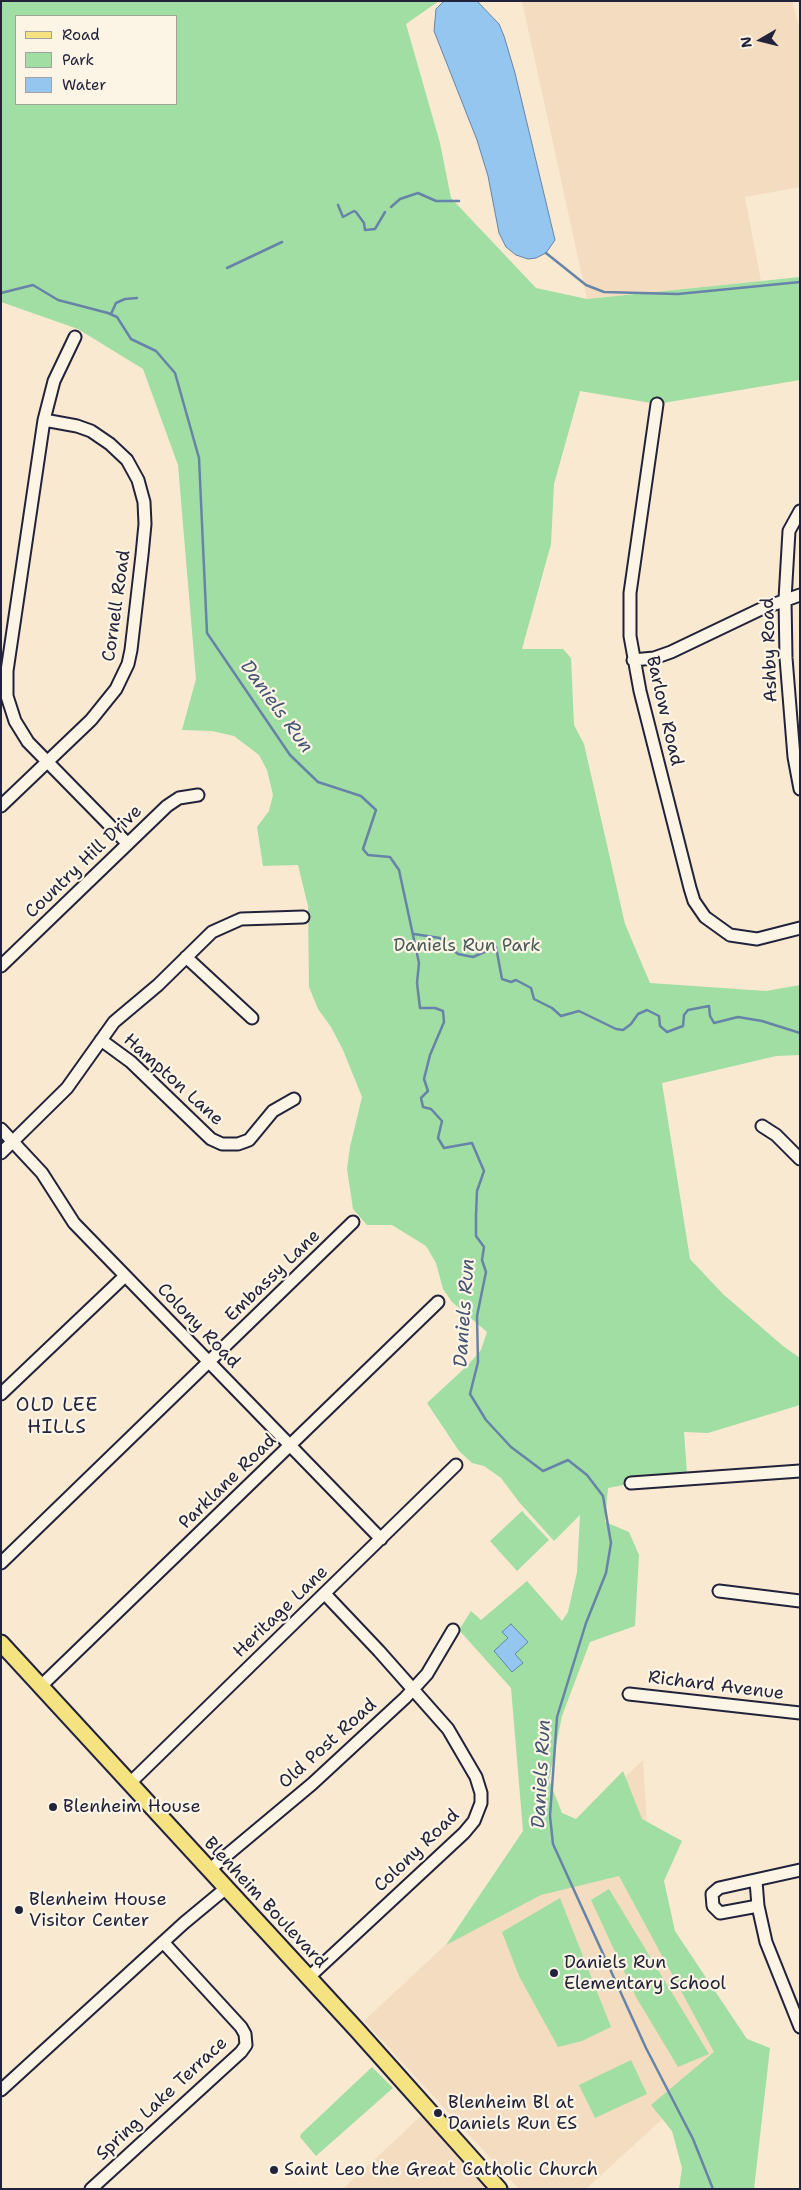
<!DOCTYPE html>
<html>
<head>
<meta charset="utf-8">
<style>
  body { margin:0 }
  #map { position:relative; width:801px; height:2190px; overflow:hidden; background:#f9e9d1; font-family:"Shantell Sans",sans-serif }
  canvas { display:block }
  .frame { position:absolute; inset:0; border:2px solid #22223b; pointer-events:none }
  .legend { position:absolute; left:15px; top:15px; width:162px; height:90px; box-sizing:border-box; background:#fcf5e5; border:1px solid #a5a1a1; margin:0; padding:6px 9px; list-style:none; font-size:15px; color:#22223b }
  .legend li { display:flex; align-items:center; gap:10px; height:25px }
  .legend b { width:25px; border:1px solid #a5a1a1 }
  .north { position:absolute; left:736px; top:15px; width:50px; height:50px; -webkit-text-stroke:4px #fcf5e5; paint-order:stroke; rotate:262deg; font-size:14px; font-weight:700; line-height:20px; text-align:center; color:#22223b }
  .north::after { content:''; display:block; margin:auto; width:18px; height:22px; background:#22223b; clip-path:polygon(50% 0,100% 100%,50% 72%,0 100%) }
</style>
</head>
<body>
<div id="map">
<canvas width="801" height="2190"></canvas>
<div class="frame"></div>
<ul class="legend">
<li><b style="height:6px;background:#f5e382"></b>Road</li>
<li><b style="height:14px;background:#a1dea4"></b>Park</li>
<li><b style="height:14px;background:#94c6f0"></b>Water</li>
</ul>
<div class="north">N</div>
</div>
<script>
const c = document.querySelector('canvas').getContext('2d');
c.lineJoin = 'round';
function fillPath(path, color) { c.fillStyle = color; c.fill(path, 'evenodd'); }
const shape = rows => new Path2D(rows.map(r => 'M' + r).join(''));
function stroke(path, color, width, dash) { c.strokeStyle = color; c.lineWidth = width; c.lineCap = dash ? 'butt' : 'round'; c.setLineDash(dash || []); c.stroke(path); }
function label(font, color, halo, rows, align = 'center') {
  c.font = font + ' "Shantell Sans",sans-serif'; c.lineWidth = 4.5; c.setLineDash([]); c.textBaseline = 'middle'; c.strokeStyle = halo; c.fillStyle = color; for (const [text, x, y, turn = 0] of rows) {
    c.save(); c.translate(x, y); c.rotate((+turn || 0) * Math.PI / 180); c.textAlign = isNaN(turn) ? turn : align; if (halo) c.strokeText(text, 0, 0); c.fillText(text, 0, 0); c.restore();
  }
}
const built = shape([
  [522,1,792,1,800,30,800,187,745,197,761,281,587,299],
  [643,1760,653,1920,743,2045,586,2189,519,2189,364,2021],
  [423,2114,491,2189,343,2189]
]);
const green = shape([
  [1,1,439,1,406,24,440,143,451,198,536,288,587,299,800,277,800,380,657,404,580,391,554,484,551,544,522,649,563,649,571,658,574,725,584,744,625,924,650,983,766,991,800,985,800,1055,776,1056,662,1083,690,1259,723,1294,783,1346,800,1358,800,1405,708,1433,684,1432,687,1473,608,1488,605,1522,629,1532,639,1555,635,1626,590,1642,562,1716,549,1780,562,1813,576,1819,623,1771,642,1819,682,1841,664,1881,675,1931,747,2039,770,2048,754,2189,679,2189,682,2168,672,2131,651,2105,714,2052,619,1876,541,1895,446,1945,523,1831,511,1688,459,1630,471,1611,481,1620,527,1581,562,1621,568,1612,577,1572,580,1515,554,1541,519,1502,501,1478,484,1466,472,1463,459,1451,427,1403,468,1365,481,1350,487,1332,452,1302,443,1289,436,1263,426,1246,392,1225,367,1225,353,1209,347,1169,350,1147,362,1097,343,1050,331,1027,318,1009,309,987,308,906,298,865,263,866,257,827,269,811,273,795,267,770,259,755,234,736,212,731,182,730,196,679,178,465,143,369,78,329,1,302],
  [16,16,176,16,176,104,16,104],
  [522,1511,549,1540,517,1571,490,1541],
  [609,1889,709,2054,678,2067,636,1997,591,1900],
  [560,1898,611,2027,582,2041,558,2047,519,1976,502,1932],
  [631,2060,647,2094,595,2118,579,2085],
  [372,2067,393,2088,316,2156,300,2137,301,2134]
]);
const water = shape([
  [444,1,477,1,499,24,504,36,515,73,555,240,546,253,536,258,528,259,516,255,506,247,499,233,488,176,477,140,434,31,436,9,444,1],
  [511,1624,528,1642,515,1654,523,1663,512,1672,494,1651,508,1638,502,1632,511,1624]
]);
const stream = shape([
  [338,205,343,217,354,211,356,212,364,223,365,230,375,229,385,212],
  [391,207,400,199,418,193,436,201,459,201],
  [546,253,586,285,604,292,678,294,800,282],
  [227,268,282,242],
  [1,293,33,285,58,300,108,313,117,317,131,339,156,351,175,373,199,458,207,633,290,755,318,782,361,796,376,810,363,849,368,855,390,857,399,870,419,963,417,983,420,1008,435,1008,443,1011,444,1022,430,1055,424,1079,428,1091,421,1098,423,1107,431,1109,442,1121,438,1138,444,1148,472,1143,484,1171,477,1191,476,1215,476,1236,484,1247,482,1260,486,1272,477,1316,478,1362,470,1394,486,1420,511,1447,543,1471,568,1460,587,1475,603,1496,611,1543,606,1573,586,1623,557,1717,550,1816,553,1844,646,2048,693,2139,713,2189],
  [111,314,116,303,125,299,137,298],
  [414,934,440,938,458,954,473,957,496,947,502,979,511,982,516,980,531,988,534,999,552,1008,561,1016,579,1011,616,1029,623,1030,631,1024,638,1014,647,1010,659,1016,660,1026,667,1032,683,1026,684,1015,688,1010,709,1006,710,1016,714,1023,738,1017,762,1021,800,1033]
]);
const minor = shape([
  [75,337,54,381,44,420,7,671,7,696,15,721,28,742,127,843],
  [657,404,630,593,630,636,640,691,690,888,694,901,705,917,730,935,757,939,800,928],
  [800,511,789,531,785,599,786,658,794,757,800,789],
  [633,660,654,658,671,652,761,609,800,595],
  [1,806,91,720,116,689,128,664,131,650,142,555,145,524,144,502,138,480,127,460,110,444,91,431,77,426,44,420],
  [186,957,252,1018],
  [1,966,167,806,179,798,198,795],
  [101,1040,131,1062,211,1139,222,1144,238,1144,249,1140,273,1111,294,1099],
  [762,1126,776,1135,800,1159],
  [1,1129,42,1173,74,1223,381,1539],
  [1,1153,67,1088,114,1022,158,985,212,932,241,919,303,917],
  [1,1394,125,1276],
  [631,1483,800,1471],
  [1,1563,353,1222],
  [719,1591,800,1601],
  [41,1686,438,1302],
  [629,1694,800,1713],
  [130,1783,456,1465],
  [209,1870,312,1784,405,1698,427,1674,453,1630],
  [756,1881,758,1906,766,1942,800,2027],
  [758,1906,720,1913,713,1906,712,1894,719,1888,800,1870],
  [308,1978,464,1833,474,1821,481,1803,481,1793,476,1777,448,1729,379,1651,325,1594],
  [1,2090,184,1923,225,1889],
  [91,2189,241,2052,246,2045,245,2034,241,2027,163,1942]
]);
const major = shape([
  [1,1643,357,2030,499,2189]
]);
const markers = [
  [53,1807,5,"#22223b"],
  [19,1910,5,"#22223b"],
  [554,1973,5,"#22223b"],
  [438,2113,5,"#22223b"],
  [274,2170,5,"#22223b"]
];
const streetNames = [
  ["Cornell Road",117,606,-82],
  ["Ashby Road",770,650,-92],
  ["Barlow Road",664,711,77],
  ["Country Hill Drive",84,862,-44],
  ["Hampton Lane",173,1080,42],
  ["Embassy Lane",273,1276,-44],
  ["Colony Road",198,1326,46],
  ["Parklane Road",228,1482,-44],
  ["Heritage Lane",281,1612,-44],
  ["Richard Avenue",716,1686,7],
  ["Old Post Road",328,1744,-42],
  ["Colony Road",417,1851,-44],
  ["Blenheim Boulevard",265,1903,47],
  ["Spring Lake Terrace",162,2099,-43]
];
const parkNames = [
  ["Daniels Run Park",467,946]
];
const poiNames = [
  ["Blenheim House",63,1807],
  ["Blenheim House",29,1900],
  ["Visitor Center",29,1921],
  ["Daniels Run",564,1963],
  ["Elementary School",564,1984],
  ["Blenheim Bl at",448,2103],
  ["Daniels Run ES",448,2124],
  ["Saint Leo the Great Catholic Church",284,2170]
];
const waterNames = [
  ["Daniels Run",276,707,54],
  ["Daniels Run",465,1313,-86],
  ["Daniels Run",542,1774,-87]
];
const neighbourhoodNames = [
  ["OLD LEE",57,1406],
  ["HILLS",57,1428]
];
fillPath(built, '#f3dcc0');
fillPath(green, '#a1dea4');
fillPath(water, '#94c6f0');
stroke(water, '#6684a8', 1);
stroke(stream, '#6684a8', 2.5);
stroke(minor, '#22223b', 15);
stroke(major, '#22223b', 19);
stroke(minor, '#fcf5e5', 11);
stroke(major, '#f5e382', 15);
for (const [x, y, r, color] of markers) { const dot = new Path2D(); dot.arc(x, y, r, 0, 2 * Math.PI); c.fillStyle = color; c.fill(dot); stroke(dot, '#fcf5e5', 2); }
label('18px', '#22223b', '#fcf5e5', streetNames);
label('18px', '#485a5a', '#fcf5e5', parkNames);
label('18px', '#22223b', '#fcf5e5', poiNames, 'left');
label('italic 19px', '#445371', '#fcf5e5', waterNames);
c.letterSpacing = '1px';
label('19px', '#22223b', '#fcf5e5', neighbourhoodNames);
c.letterSpacing = '0px';
</script>
</body>
</html>
